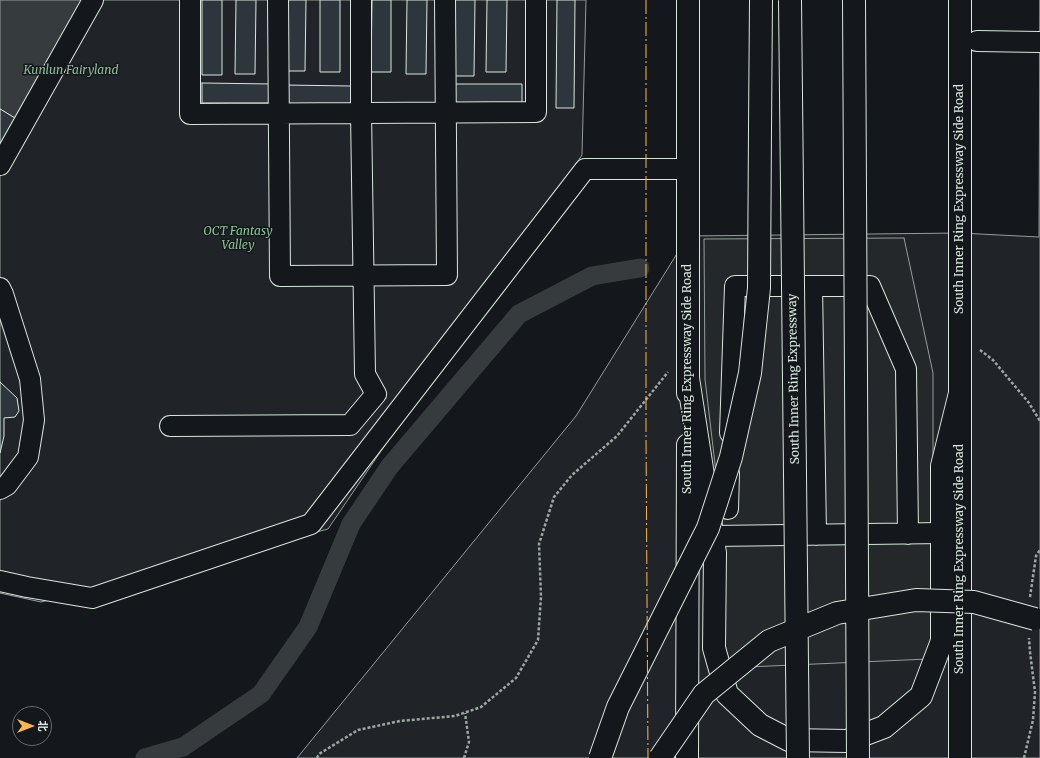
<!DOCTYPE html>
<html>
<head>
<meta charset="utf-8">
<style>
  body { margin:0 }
  #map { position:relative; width:1040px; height:758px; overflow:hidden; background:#14181c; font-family:Merriweather,"Noto Sans SC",serif }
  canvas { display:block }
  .north { position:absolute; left:12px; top:706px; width:40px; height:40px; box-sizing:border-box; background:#14181c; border:1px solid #626a69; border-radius:50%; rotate:90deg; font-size:11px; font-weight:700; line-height:16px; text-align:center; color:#d8e6dc }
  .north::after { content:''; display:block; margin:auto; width:14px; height:18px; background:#ffb74d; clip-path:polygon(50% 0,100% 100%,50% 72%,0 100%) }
</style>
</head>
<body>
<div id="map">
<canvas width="1040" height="758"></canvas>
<div class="north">北</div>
</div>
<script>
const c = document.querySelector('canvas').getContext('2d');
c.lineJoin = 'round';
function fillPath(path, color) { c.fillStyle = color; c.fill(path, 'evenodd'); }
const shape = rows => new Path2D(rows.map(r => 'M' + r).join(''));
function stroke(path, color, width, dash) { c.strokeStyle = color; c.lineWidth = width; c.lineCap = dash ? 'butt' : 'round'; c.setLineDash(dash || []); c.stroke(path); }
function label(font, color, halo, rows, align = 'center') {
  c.font = font + ' Merriweather,serif'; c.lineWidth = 3; c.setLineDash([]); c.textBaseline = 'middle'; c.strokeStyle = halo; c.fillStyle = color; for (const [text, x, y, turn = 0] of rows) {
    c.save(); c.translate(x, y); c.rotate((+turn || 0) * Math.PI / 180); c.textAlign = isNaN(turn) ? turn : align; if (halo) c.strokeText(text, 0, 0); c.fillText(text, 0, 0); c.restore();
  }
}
const green = shape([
  [0,0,586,0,582,155,328,529,41,602,0,593,0,0],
  [1040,0,1040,758,297,758,576,416,688,236,960,233,1039,237,1040,0]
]);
const parking = shape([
  [904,238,933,373,933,639,928,659,725,668,725,549,705,379,704,239,904,238]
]);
const water = shape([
  [0,0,83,0,20,121,0,109,0,0]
]);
const canal = shape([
  [145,758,183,747,261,694,308,627,351,524,390,466,519,314,592,276,640,268]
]);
const building = shape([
  [202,0,222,0,222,75,202,75,202,0],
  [236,0,256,0,255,74,235,74,236,0],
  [286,0,306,0,305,71,285,71,286,0],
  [320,0,340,0,340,72,320,72,320,0],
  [372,0,391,0,391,72,371,72,372,0],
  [407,0,427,0,426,74,406,74,407,0],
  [455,0,475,0,474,76,454,76,455,0],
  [487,0,507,0,506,72,486,72,487,0],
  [557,0,575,0,574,108,556,108,557,0],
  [202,83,272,84,271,103,202,103,202,83],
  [453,84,522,84,522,104,453,103,453,84],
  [283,85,352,86,352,105,283,105,283,85],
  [0,109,20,121,0,156,0,109],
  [0,382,17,398,19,411,15,417,4,418,4,436,0,453,0,382]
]);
const path = shape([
  [980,350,993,360,1029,403,1040,421],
  [1030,597,1036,556,1040,550],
  [317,758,319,754,358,730,400,721,455,716,481,707,516,678,538,640,541,597,539,544,554,497,572,475,617,436,668,372],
  [464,758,469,742,465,713],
  [1024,758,1033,720,1035,692,1030,652,1029,638]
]);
const minor = shape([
  [190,0,190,114,536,112,536,0],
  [278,0,280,276,447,275,445,0],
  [977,41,1040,42],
  [0,165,93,0],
  [812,286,816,535],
  [0,288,3,294,30,379,34,420,28,457,7,485,0,489],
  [170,426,350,425,376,394,365,374,361,113,361,0],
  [730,433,735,286,870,286,906,369,908,534],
  [728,509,729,473],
  [713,536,942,533],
  [0,581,27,587,92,598,311,524,585,169,688,169]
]);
const major = shape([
  [688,378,715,553,714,648,727,694,760,725,789,740,847,741,884,727,921,696,942,641,942,466,960,393],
  [688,393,688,0],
  [687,758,688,445],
  [960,758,960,0]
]);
const highway = shape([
  [760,128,761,0]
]);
const highwayBridge = shape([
  [790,0,798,758],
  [854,0,858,758],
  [600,758,618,707,708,528,731,457,750,373,759,288,760,128],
  [660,758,704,694,769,641,837,613,916,600,974,602,1035,619]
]);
const power = shape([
  [646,0,646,433,648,758]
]);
const parkNames = [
  ["Kunlun Fairyland",71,71],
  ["OCT Fantasy",238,232],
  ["Valley",238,246]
];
const streetNames = [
  ["South Inner Ring Expressway Side Road",960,199,-90],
  ["South Inner Ring Expressway Side Road",688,379,-90],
  ["South Inner Ring Expressway",794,379,-91],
  ["South Inner Ring Expressway Side Road",960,559,-90]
];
fillPath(green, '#202428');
stroke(green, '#939e99', 1);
fillPath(parking, '#24282b');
stroke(parking, '#939e99', 1);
fillPath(water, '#363b3e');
stroke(water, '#939e99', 1);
stroke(canal, '#363b3e', 19);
fillPath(building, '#2c363c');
stroke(building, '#d8e6dc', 1);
stroke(minor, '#d8e6dc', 22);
stroke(major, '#d8e6dc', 24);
stroke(highway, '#d8e6dc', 24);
stroke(path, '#9da8a2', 2.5, [3, 2]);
stroke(minor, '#14181c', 20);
stroke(major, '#14181c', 22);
stroke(highway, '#14181c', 22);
stroke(highwayBridge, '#d8e6dc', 24, []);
stroke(highwayBridge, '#14181c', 22);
stroke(power, '#ffb74d', 1, [14, 3, 2, 3]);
label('italic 12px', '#8ac095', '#14181c', parkNames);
label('12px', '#d8e6dc', '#14181c', streetNames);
</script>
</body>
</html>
